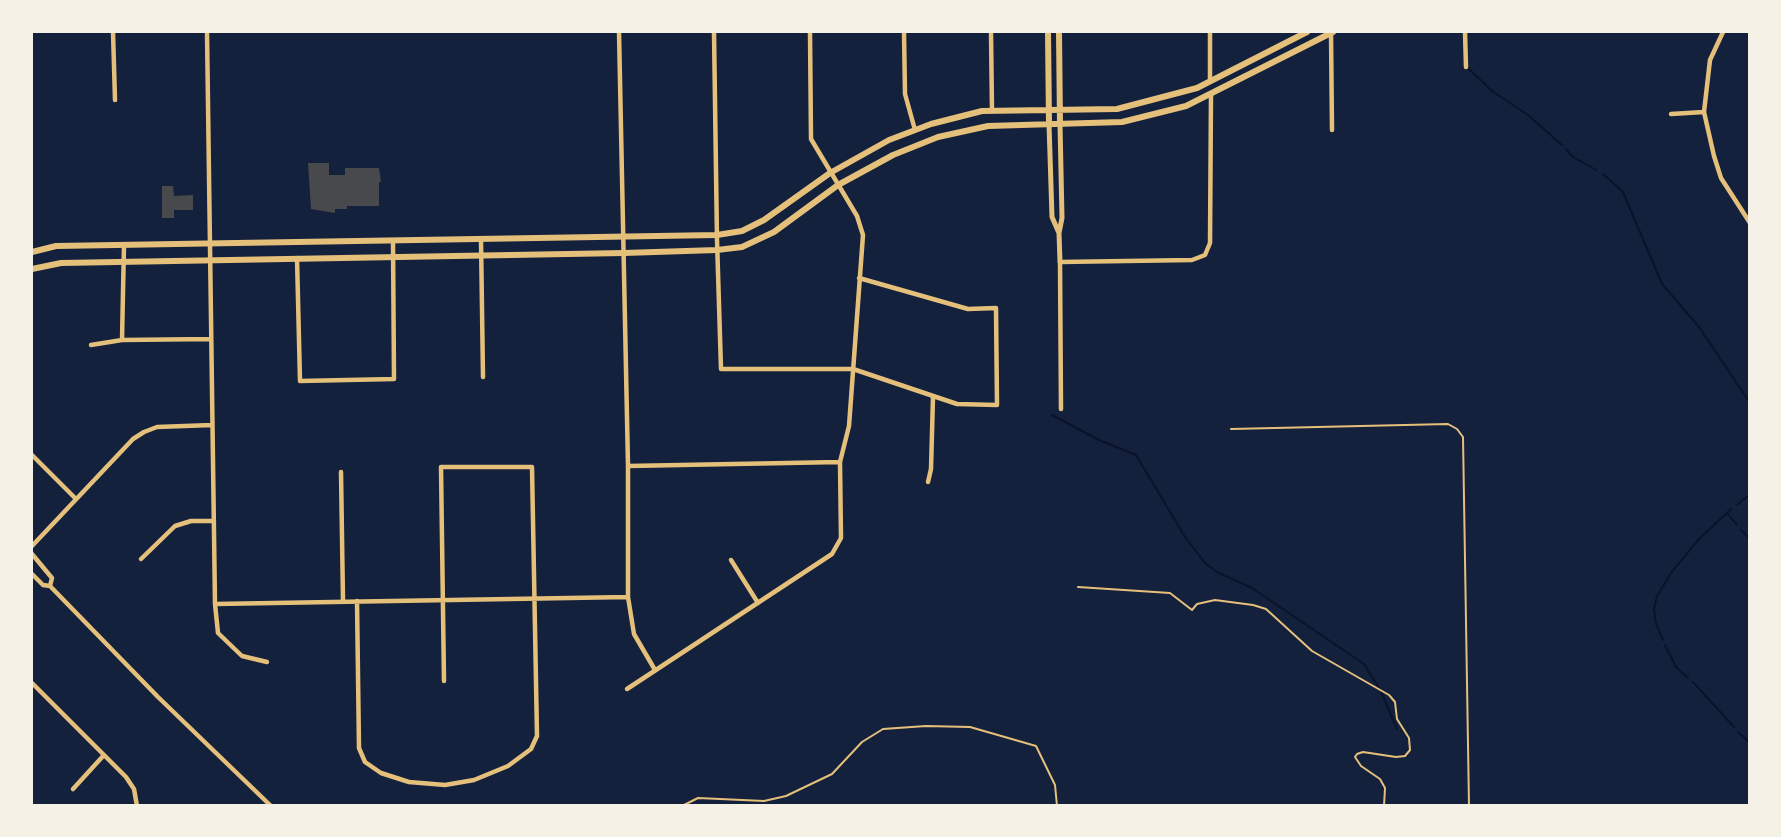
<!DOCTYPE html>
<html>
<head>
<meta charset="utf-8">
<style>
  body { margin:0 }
  #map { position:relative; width:1781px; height:837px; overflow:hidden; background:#14213d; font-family:"PT Sans Narrow",sans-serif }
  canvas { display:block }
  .frame { position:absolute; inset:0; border:33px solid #f6f1e7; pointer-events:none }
</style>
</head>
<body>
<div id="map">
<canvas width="1781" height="837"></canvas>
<div class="frame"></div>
</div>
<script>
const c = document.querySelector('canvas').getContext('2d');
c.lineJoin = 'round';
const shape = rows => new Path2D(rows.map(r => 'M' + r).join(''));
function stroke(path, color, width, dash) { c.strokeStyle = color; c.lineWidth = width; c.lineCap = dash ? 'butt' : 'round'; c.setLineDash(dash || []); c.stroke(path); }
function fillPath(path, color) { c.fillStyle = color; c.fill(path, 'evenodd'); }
const stream = shape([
  [1468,68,1492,91,1528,115,1562,145],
  [1566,149,1573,157,1596,170],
  [1603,174,1623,192,1662,284,1699,327,1750,403],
  [1052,415,1099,440,1136,455,1185,537,1205,563,1217,572,1252,588,1364,664,1381,691,1397,729],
  [1737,505,1750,494],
  [1727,513,1737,525],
  [1741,530,1750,539],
  [1663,640,1656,624,1654,609,1657,596,1671,573,1698,540,1731,509],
  [1665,645,1676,667,1688,678],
  [1693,682,1734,727],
  [1738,732,1750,743]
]);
const building = shape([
  [308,163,329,163,329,175,345,175,345,168,379,168,381,182,379,182,379,206,347,206,347,209,335,209,335,213,311,209],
  [162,186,173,186,174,196,193,195,193,210,174,210,174,218,162,218]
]);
const path = shape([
  [1231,429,1448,424,1457,429,1463,437,1469,806],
  [1078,587,1170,593,1192,610,1197,604,1215,600,1253,605,1266,609,1312,651,1389,695,1395,702,1397,719,1409,738,1410,750,1405,756,1396,757,1363,752,1357,754,1355,757,1361,766,1380,779,1385,788,1384,806],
  [682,806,698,798,764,801,786,796,832,774,862,742,883,729,926,726,970,727,1036,746,1055,785,1057,806]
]);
const minor = shape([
  [113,32,115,100],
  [207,32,215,604,218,633,242,656,267,662],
  [619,32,628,466,628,597,634,634,655,670],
  [714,32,717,240,721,369,853,369,957,404,997,405,996,308,968,309,859,278],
  [904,32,905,94,915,130],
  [991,32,992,111],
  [1210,32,1210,81],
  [1331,32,1332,130],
  [1465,32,1466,67],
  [1723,32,1710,60,1704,112,1714,156,1721,178,1750,223],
  [1671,114,1704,112],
  [481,240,483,377],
  [297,258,300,381,394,379,393,241],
  [122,340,124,245],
  [91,345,122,340,211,339],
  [1061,409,1060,262,1192,260,1205,255,1210,243,1211,94],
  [32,455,76,499],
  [628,466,840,462],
  [341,472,343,601],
  [928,482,931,469,933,397],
  [32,546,133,439,144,432,157,427,212,425],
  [32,554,52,578,50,586],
  [141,559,175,526,191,521,214,521],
  [731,560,758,603],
  [32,574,43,585,50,586,158,697,271,806],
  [357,601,359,748,365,762,381,773,409,782,445,785,474,780,508,766,531,749,537,736,532,467,441,467,444,681],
  [215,604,628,597],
  [32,683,126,777,134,789,137,806],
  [627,689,832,554,841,538,840,462,849,426,863,235,857,216,811,139,810,32],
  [73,789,104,755]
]);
const tertiary = shape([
  [1049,124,1052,217,1059,233],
  [1060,262,1059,233,1062,218,1060,124]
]);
const secondary = shape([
  [1048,32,1049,124],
  [1059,32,1060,124],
  [32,252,56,246,717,235,742,231,764,220,830,173,889,140,931,124,982,111,1117,109,1197,88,1307,32],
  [32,269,61,263,624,253,717,250,742,247,774,232,838,185,893,155,938,137,988,126,1122,122,1186,106,1333,32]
]);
stroke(stream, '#0b132b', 2);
fillPath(building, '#48494c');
stroke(path, '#e5c07b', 2);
stroke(minor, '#e5c07b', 4.5);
stroke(tertiary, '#e5c07b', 5);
stroke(secondary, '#e5c07b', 6);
</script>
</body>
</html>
